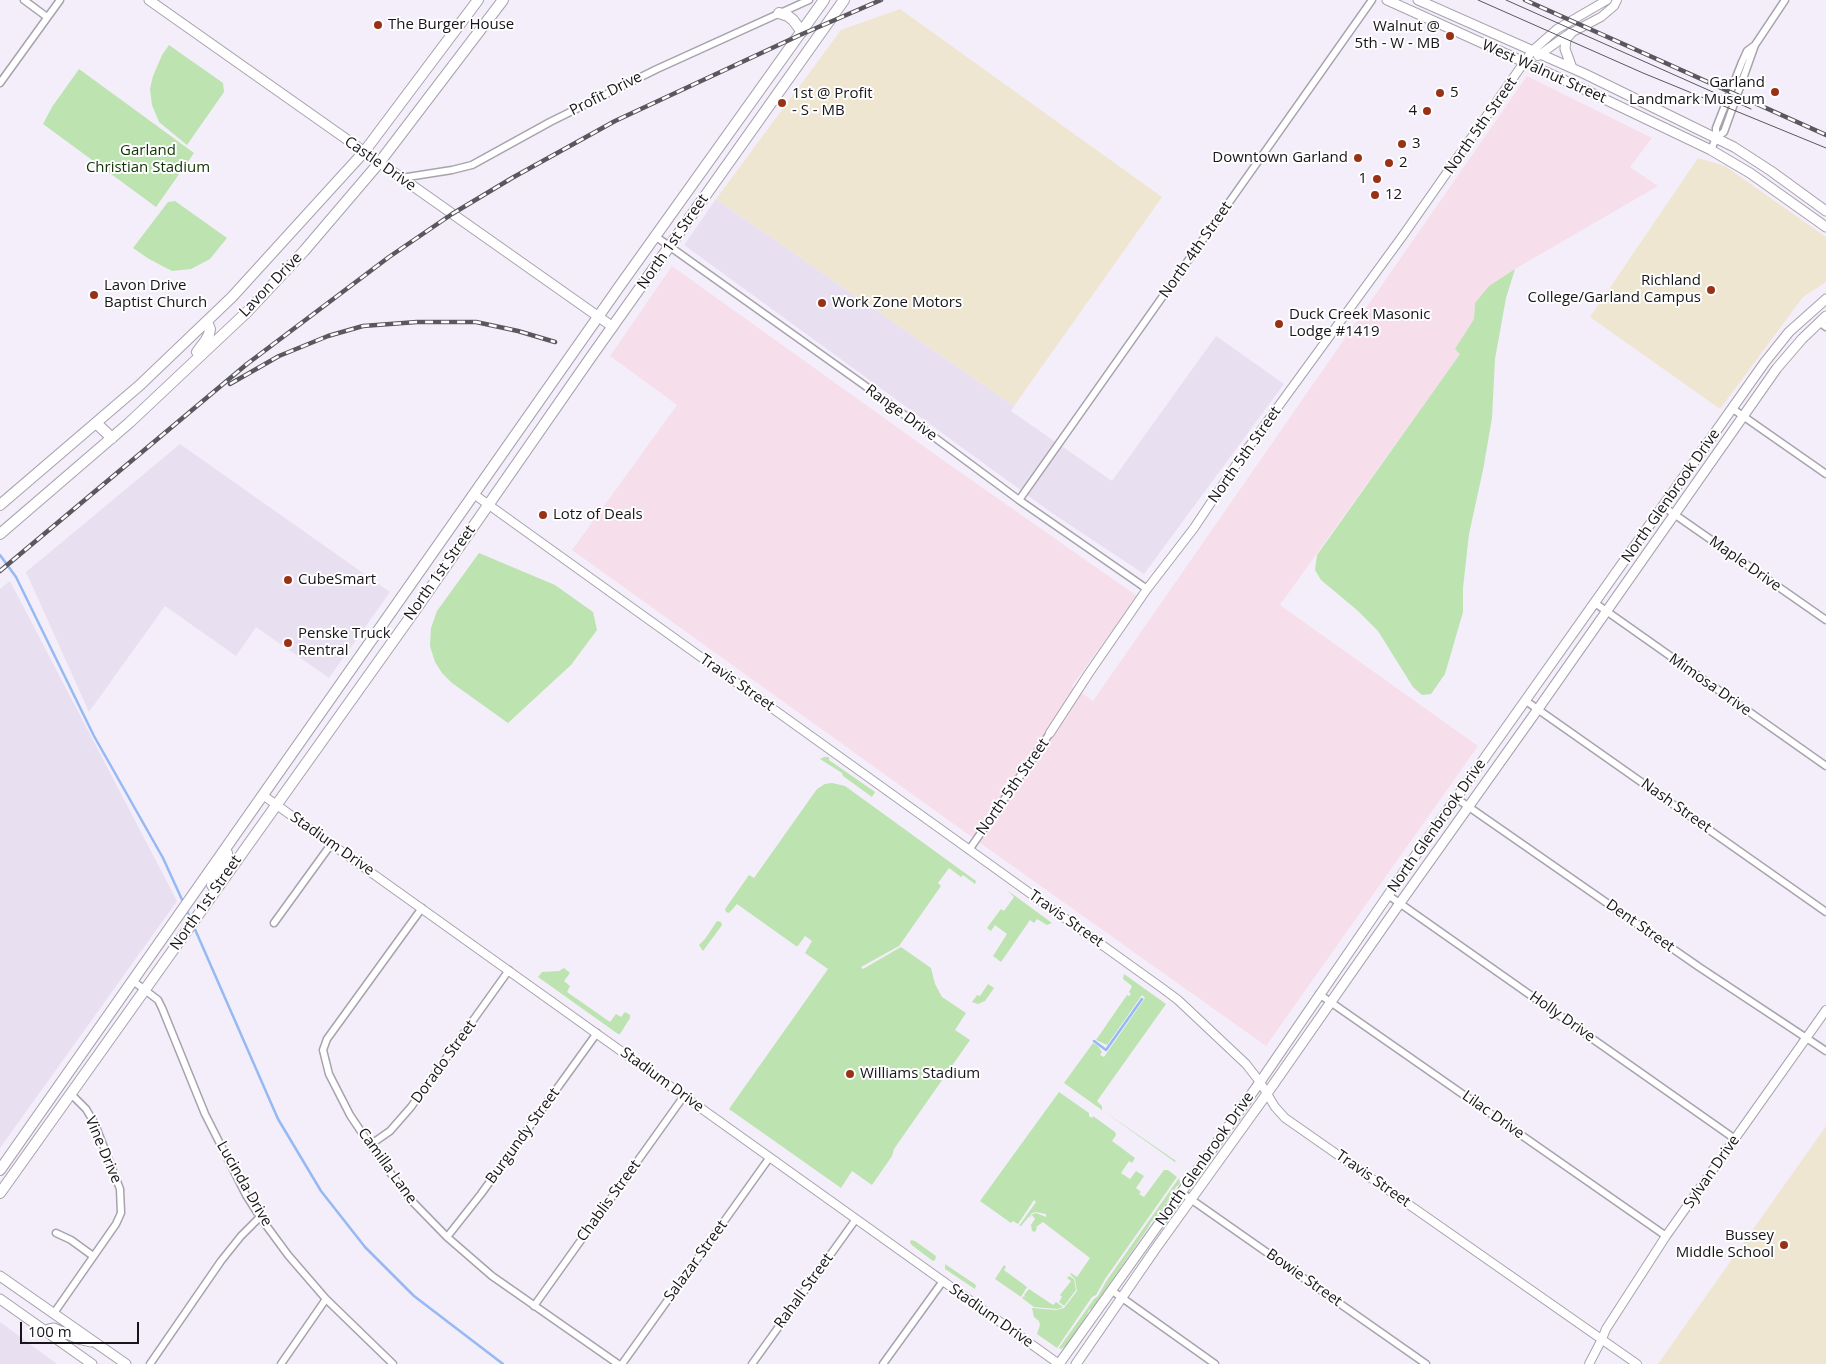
<!DOCTYPE html>
<html>
<head>
<meta charset="utf-8">
<style>
  body { margin:0 }
  #map { position:relative; width:1826px; height:1364px; overflow:hidden; background:#f4eefa; font-family:"Open Sans",sans-serif }
  canvas { display:block }
  .scale { position:absolute; left:20px; top:1322px; width:119px; height:22px; box-sizing:border-box; border:2px solid #171519; border-top:0; padding-left:6px; font-size:15px; line-height:18px; white-space:nowrap; color:#171519; -webkit-text-stroke:4px #fefefe; paint-order:stroke }
</style>
</head>
<body>
<div id="map">
<canvas width="1826" height="1364"></canvas>
<div class="scale">100 m</div>
</div>
<script>
const c = document.querySelector('canvas').getContext('2d');
c.lineJoin = 'round';
function fillPath(path, color) { c.fillStyle = color; c.fill(path, 'evenodd'); }
const shape = rows => new Path2D(rows.map(r => 'M' + r).join(''));
function stroke(path, color, width, dash) { c.strokeStyle = color; c.lineWidth = width; c.lineCap = dash ? 'butt' : 'round'; c.setLineDash(dash || []); c.stroke(path); }
function label(font, color, halo, rows, align = 'center') {
  c.font = font + ' "Open Sans",sans-serif'; c.lineWidth = 4; c.setLineDash([]); c.textBaseline = 'middle'; c.strokeStyle = halo; c.fillStyle = color; for (const [text, x, y, turn = 0] of rows) {
    c.save(); c.translate(x, y); c.rotate((+turn || 0) * Math.PI / 180); c.textAlign = isNaN(turn) ? turn : align; if (halo) c.strokeText(text, 0, 0); c.fillText(text, 0, 0); c.restore();
  }
}
const built = shape([
  [716,199,1014,406,1011,411,1112,481,1216,336,1284,384,1144,574,1052,513,684,245],
  [180,444,390,592,329,678,256,627,236,656,165,606,89,712,26,572],
  [10,581,177,901,0,1148,0,589],
  [0,1322,57,1364,0,1364]
]);
const industrial = shape([
  [1527,76,1652,138,1630,167,1658,186,1515,269,1489,286,1475,303,1474,319,1456,349,1460,354,1280,605,1478,746,1266,1046,990,850,572,550,677,405,610,356,672,266,940,458,1137,596,1072,686,1093,701]
]);
const education = shape([
  [900,9,1162,197,1014,406,716,199,841,30],
  [1698,158,1725,166,1826,237,1826,282,1803,297,1720,409,1590,317],
  [1826,1126,1826,1364,1658,1364]
]);
const green = shape([
  [169,45,223,83,224,92,187,145,159,122,152,105,150,89,153,76,162,55],
  [79,69,194,153,156,207,43,124,52,107],
  [175,201,227,238,210,259,191,269,172,271,149,259,133,248,168,202],
  [1515,269,1506,298,1495,359,1492,418,1483,470,1469,534,1463,588,1463,612,1445,674,1431,694,1422,695,1413,687,1378,631,1357,610,1321,580,1315,570,1317,555,1460,354,1455,349,1474,319,1475,303,1489,286],
  [479,553,555,585,593,612,597,630,571,665,508,723,452,683,442,673,435,662,430,646,431,628,437,611],
  [824,757,829,757,829,760,875,792,872,797,843,776,842,773,820,759],
  [832,783,845,786,976,881,975,884,963,875,961,877,949,868,938,883,941,886,899,946,861,967,863,969,901,947,931,968,935,984,942,997,966,1013,955,1030,970,1040,894,1149,892,1156,872,1185,852,1171,841,1188,729,1109,828,969,805,953,812,941,805,936,798,946,796,946,737,904,729,913,726,912,725,909,749,875,754,878,817,789,825,784],
  [1007,890,1052,923,1047,925,1037,919,1034,923,1030,920,1001,962,993,956,1007,934,995,925,991,931,987,928,1001,909,1004,911,1014,897],
  [717,921,721,922,722,925,703,951,699,945,705,939],
  [564,968,570,973,564,981,570,986,567,992,610,1022,616,1014,621,1017,625,1012,630,1015,630,1018,620,1034,618,1034,538,977,542,972,559,971],
  [1124,974,1166,1004,1097,1101,1102,1106,1102,1110,1176,1161,1175,1162,1064,1083,1093,1043,1098,1046,1102,1052,1100,1055,1104,1057,1145,998,1142,995,1107,1045,1096,1040,1127,995,1129,996,1131,994,1129,992,1132,986,1123,979],
  [988,984,994,988,985,1001,978,1004,972,1002,977,995,980,996],
  [1059,1092,1089,1113,1089,1116,1092,1118,1093,1116,1115,1132,1116,1135,1112,1141,1135,1158,1132,1163,1129,1161,1121,1173,1130,1179,1136,1171,1144,1176,1136,1188,1141,1192,1139,1194,1144,1197,1164,1170,1168,1170,1177,1177,1105,1279,1096,1295,1092,1297,1057,1348,1037,1334,1040,1325,1039,1321,1034,1317,1032,1308,1056,1310,1064,1308,1077,1291,1075,1279,1070,1274,1071,1273,1077,1277,1090,1258,1043,1222,1036,1227,1037,1228,1035,1232,1032,1231,1031,1225,1035,1219,1032,1215,1029,1218,1030,1216,1033,1214,1036,1213,1046,1217,1046,1214,1036,1212,1032,1213,1021,1226,1019,1226,1036,1202,1034,1200,1018,1224,1013,1221,1011,1223,980,1201],
  [1179,1178,1180,1184,1176,1187,1173,1193,1155,1219,1151,1222,1148,1228,1092,1309,1089,1310,1086,1318,1066,1346,1061,1349,1059,1348,1094,1299,1098,1296,1107,1280],
  [911,1240,915,1241,936,1256,935,1260,933,1261,913,1246,910,1243],
  [945,1264,976,1285,975,1289,945,1269],
  [1004,1265,1006,1267,1004,1270,1027,1287,1021,1297,995,1279],
  [1069,1276,1074,1279,1076,1290,1064,1306,1059,1302,1062,1297,1060,1295,1071,1281,1067,1278],
  [1029,1289,1053,1305,1056,1302,1063,1307,1057,1309,1034,1307,1022,1298,1024,1296,1027,1298,1024,1295]
]);
const stream = shape([
  [0,555,16,577,94,736,163,858,184,904],
  [186,909,191,920],
  [194,927,278,1119,321,1191,365,1247,414,1296,503,1364],
  [1094,1041,1106,1050,1142,999]
]);
const minor = shape([
  [24,0,47,17],
  [0,83,60,0],
  [1716,138,1724,132,1755,45,1785,0],
  [1711,150,1716,138,1716,128,1742,62,1747,51,1755,45],
  [401,178,452,170,472,165,550,122,657,69,809,0],
  [655,236,864,385,1019,500,1147,589],
  [1819,322,1826,327],
  [1733,409,1826,474],
  [1019,500,1372,0],
  [1664,507,1826,620],
  [1595,603,1826,766],
  [1526,701,1826,912],
  [1456,798,1699,967,1826,1051],
  [969,850,1050,733],
  [1388,895,1735,1139],
  [422,908,327,1039,323,1050,329,1074,350,1115,370,1145,408,1197,447,1237,492,1276,618,1364],
  [274,923,332,843],
  [133,981,158,1000,162,1008,205,1114,246,1195,260,1217,288,1255,326,1299,393,1364],
  [1319,994,1666,1236],
  [370,1145,390,1131,411,1107,509,970],
  [1182,1193,1426,1364],
  [56,1233,71,1240,93,1256],
  [447,1237,481,1194,597,1033],
  [1111,1290,1215,1364],
  [534,1306,684,1096],
  [54,1313,116,1224,121,1213,120,1189,95,1124,86,1109,70,1093],
  [150,1364,221,1261,241,1236,260,1217],
  [281,1364,326,1299],
  [622,1364,770,1157],
  [752,1364,856,1219],
  [883,1364,943,1281]
]);
const tertiary = shape([
  [1538,56,1567,35,1601,17,1614,6,1617,0],
  [475,495,1162,988,1178,1000,1246,1064,1260,1082,1275,1107,1285,1118,1637,1364],
  [1050,733,1089,673,1147,589,1194,528,1240,459,1404,234,1532,51,1557,29,1607,0],
  [264,796,1059,1364],
  [1589,1364,1602,1339,1606,1329,1666,1236,1826,1010]
]);
const secondary = shape([
  [149,0,613,327],
  [1387,0,1577,86,1711,150,1750,173,1826,227],
  [1418,0,1583,73,1734,147,1771,171,1826,211],
  [1571,33,1566,39,1565,49,1572,68],
  [0,1276,126,1364],
  [0,1299,92,1364],
  [45,1331,49,1329,54,1328,78,1339,91,1342],
  [1059,1364,1260,1082,1406,869,1765,362,1789,332,1826,299],
  [1076,1364,1156,1248,1266,1095,1400,903,1538,709,1777,368,1802,339,1826,316]
]);
const primary = shape([
  [779,13,788,16,793,20,802,32],
  [197,352,206,340,209,334,210,329,207,322],
  [96,423,112,438],
  [0,505,140,385,232,297,364,152,478,0],
  [0,534,129,423,247,312,304,251,379,163,503,0],
  [212,885,227,857,227,853],
  [0,1170,619,287,824,0],
  [0,1193,416,609,591,357,844,0]
]);
const tram = shape([
  [1478,0,1643,73,1826,148],
  [1506,0,1751,109]
]);
const rail = shape([
  [1525,0,1826,135],
  [230,384,279,356,328,336,363,326,417,322,476,322,518,331,555,342],
  [0,571,247,364,389,257,452,214,512,178,615,121,800,35,881,0]
]);
const markers = [
  [378,25,5,"#993116"],
  [1450,36,5,"#993116"],
  [1775,92,5,"#993116"],
  [1440,93,5,"#993116"],
  [782,103,5,"#993116"],
  [1427,111,5,"#993116"],
  [1402,144,5,"#993116"],
  [1358,158,5,"#993116"],
  [1389,163,5,"#993116"],
  [1377,179,5,"#993116"],
  [1375,195,5,"#993116"],
  [1711,290,5,"#993116"],
  [94,295,5,"#993116"],
  [822,303,5,"#993116"],
  [1279,324,5,"#993116"],
  [543,515,5,"#993116"],
  [288,580,5,"#993116"],
  [288,643,5,"#993116"],
  [850,1074,5,"#993116"],
  [1784,1245,5,"#993116"]
];
const poiNames = [
  ["The Burger House",388,25],
  ["Walnut @",1440,27,"right"],
  ["5th - W - MB",1440,44,"right"],
  ["Garland",1765,83,"right"],
  ["Landmark Museum",1765,100,"right"],
  ["5",1450,93],
  ["1st @ Profit",792,94],
  ["- S - MB",792,111],
  ["4",1417,111,"right"],
  ["3",1412,144],
  ["Downtown Garland",1348,158,"right"],
  ["2",1399,163],
  ["1",1367,179,"right"],
  ["12",1385,195],
  ["Richland",1701,281,"right"],
  ["College/Garland Campus",1701,298,"right"],
  ["Lavon Drive",104,286],
  ["Baptist Church",104,303],
  ["Work Zone Motors",832,303],
  ["Duck Creek Masonic",1289,315],
  ["Lodge #1419",1289,332],
  ["Lotz of Deals",553,515],
  ["CubeSmart",298,580],
  ["Penske Truck",298,634],
  ["Rentral",298,651],
  ["Williams Stadium",860,1074],
  ["Bussey",1774,1236,"right"],
  ["Middle School",1774,1253,"right"]
];
const streetNames = [
  ["West Walnut Street",1544,72,24],
  ["Profit Drive",606,94,-27],
  ["North 5th Street",1481,126,-55],
  ["Castle Drive",380,164,35],
  ["North 1st Street",673,242,-55],
  ["North 4th Street",1196,250,-55],
  ["Lavon Drive",271,285,-46],
  ["Range Drive",901,413,36],
  ["North 5th Street",1245,455,-55],
  ["North Glenbrook Drive",1671,496,-55],
  ["Maple Drive",1745,564,35],
  ["North 1st Street",440,573,-55],
  ["Travis Street",737,683,35],
  ["Mimosa Drive",1710,685,35],
  ["North 5th Street",1013,787,-55],
  ["Nash Street",1676,806,35],
  ["North Glenbrook Drive",1437,826,-55],
  ["Stadium Drive",332,844,35],
  ["North 1st Street",206,903,-55],
  ["Travis Street",1066,919,35],
  ["Dent Street",1640,926,35],
  ["Holly Drive",1562,1017,35],
  ["Dorado Street",444,1062,-54],
  ["Stadium Drive",662,1080,36],
  ["Lilac Drive",1493,1115,35],
  ["Burgundy Street",523,1136,-54],
  ["Vine Drive",103,1150,67],
  ["North Glenbrook Drive",1205,1159,-55],
  ["Camilla Lane",387,1166,54],
  ["Sylvan Drive",1712,1172,-55],
  ["Travis Street",1373,1179,35],
  ["Lucinda Drive",244,1184,60],
  ["Chablis Street",609,1201,-54],
  ["Salazar Street",696,1261,-54],
  ["Bowie Street",1304,1278,35],
  ["Rahall Street",804,1291,-54],
  ["Stadium Drive",991,1316,35]
];
const parkNames = [
  ["Garland",148,151],
  ["Christian Stadium",148,168]
];
fillPath(built, '#e8dff1');
fillPath(industrial, '#f6dfeb');
fillPath(education, '#efe6d1');
fillPath(green, '#bce3b0');
stroke(stream, '#95b9f2', 2.5);
stroke(minor, '#a7a2ad', 9);
stroke(tertiary, '#a7a2ad', 10);
stroke(secondary, '#a7a2ad', 11);
stroke(primary, '#a7a2ad', 12);
stroke(minor, '#fff', 6);
stroke(tertiary, '#fff', 8);
stroke(secondary, '#fff', 9);
stroke(primary, '#fff', 10);
stroke(tram, '#5a575e', 1);
stroke(rail, '#5a575e', 4.5);
stroke(rail, '#fefefe', 2.5, [8]);
for (const [x, y, r, color] of markers) { const dot = new Path2D(); dot.arc(x, y, r, 0, 2 * Math.PI); c.fillStyle = color; c.fill(dot); stroke(dot, '#fefefe', 2); }
label('15px', '#171519', '#fefefe', poiNames, 'left');
label('15px', '#171519', '#fefefe', streetNames);
label('15px', '#0f3402', '#fefefe', parkNames);
</script>
</body>
</html>
